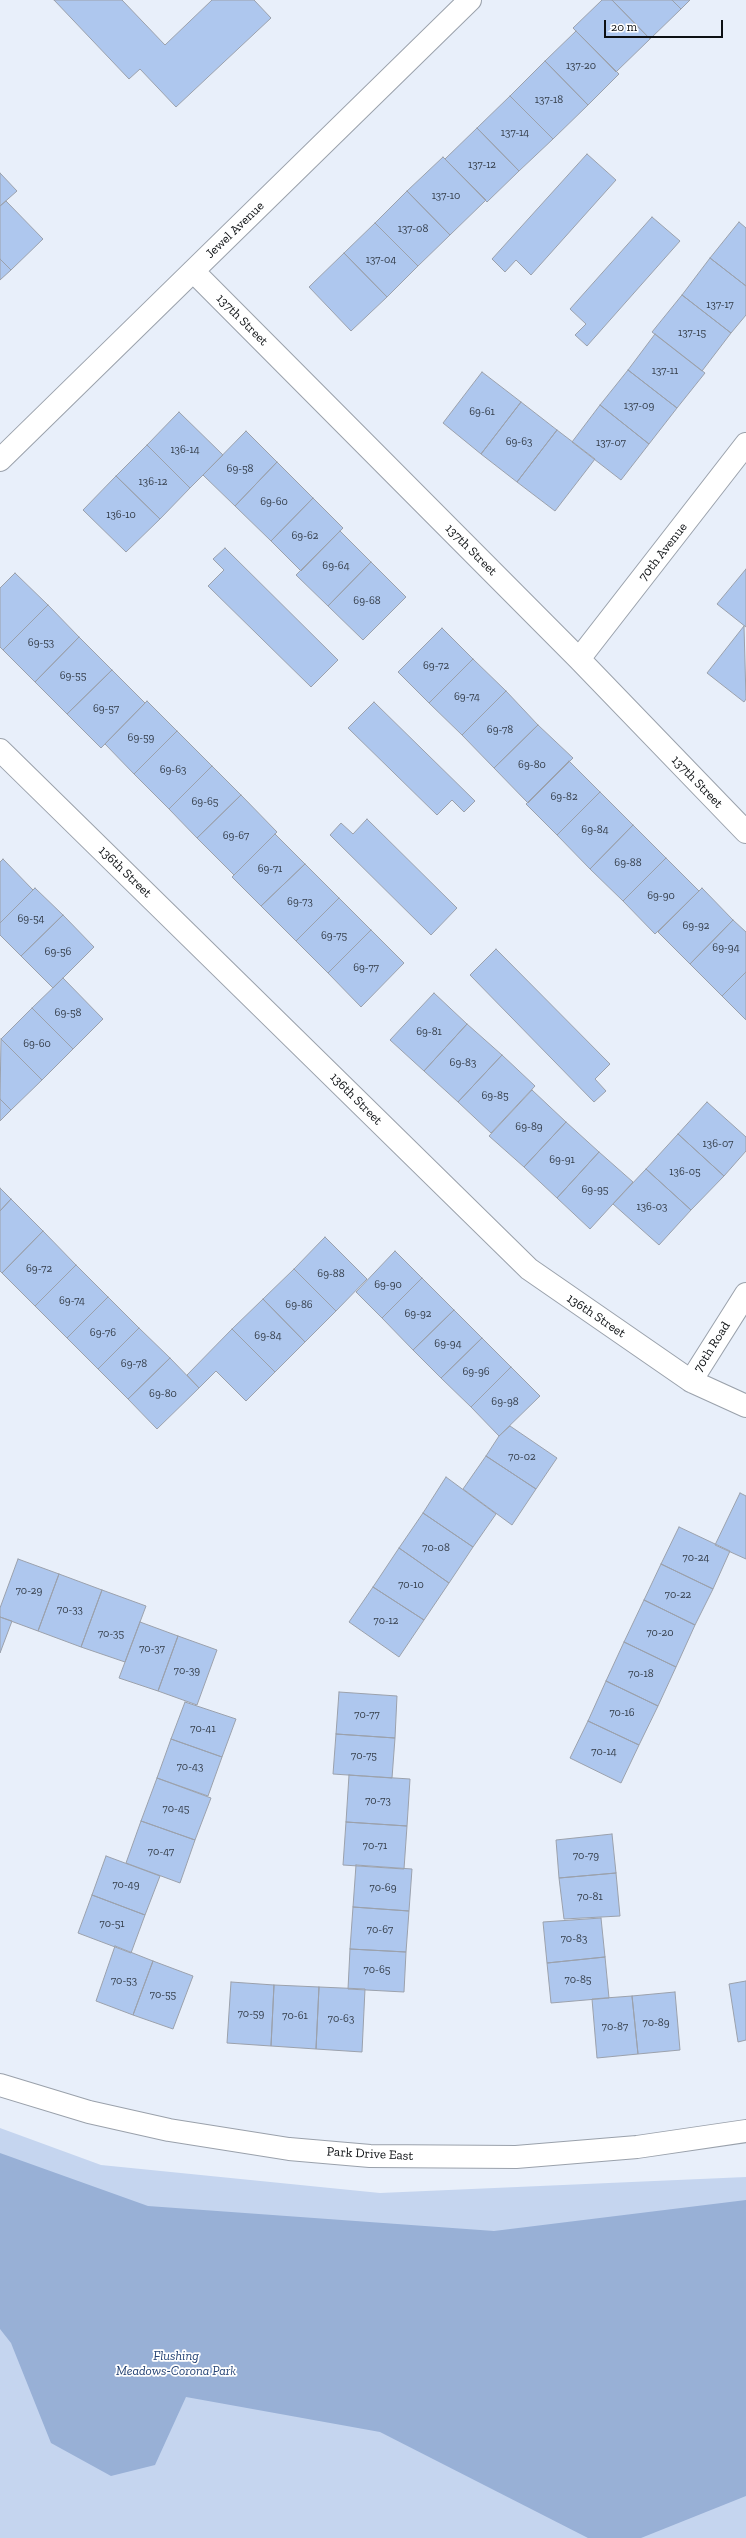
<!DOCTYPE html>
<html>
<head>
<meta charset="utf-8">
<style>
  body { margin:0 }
  #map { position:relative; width:746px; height:2538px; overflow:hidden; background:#e8effa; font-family:"Zilla Slab",serif }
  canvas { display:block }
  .scale { position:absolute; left:604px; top:20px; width:119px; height:18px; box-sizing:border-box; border:2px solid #0d1013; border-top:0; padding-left:5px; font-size:12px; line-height:14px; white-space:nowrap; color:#0d1013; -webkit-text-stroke:3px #fff; paint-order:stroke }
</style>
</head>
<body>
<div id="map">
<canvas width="746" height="2538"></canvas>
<div class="scale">20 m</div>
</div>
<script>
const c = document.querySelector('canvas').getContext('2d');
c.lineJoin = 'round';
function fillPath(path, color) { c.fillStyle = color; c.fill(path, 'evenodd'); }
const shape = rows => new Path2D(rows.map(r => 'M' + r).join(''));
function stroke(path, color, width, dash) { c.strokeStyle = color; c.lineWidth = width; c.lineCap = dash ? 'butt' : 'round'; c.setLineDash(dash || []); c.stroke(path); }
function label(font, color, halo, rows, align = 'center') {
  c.font = font + ' "Zilla Slab",serif'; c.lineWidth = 3.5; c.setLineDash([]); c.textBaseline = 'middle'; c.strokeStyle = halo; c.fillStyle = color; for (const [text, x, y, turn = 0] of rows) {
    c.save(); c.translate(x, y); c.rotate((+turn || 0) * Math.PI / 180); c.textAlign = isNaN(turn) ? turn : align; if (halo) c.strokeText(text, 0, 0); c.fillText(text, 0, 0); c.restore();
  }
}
const green = shape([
  [0,2128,101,2165,380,2193,746,2177,746,2538,0,2538]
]);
const forest = shape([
  [0,2153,148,2206,494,2231,746,2200,746,2496,641,2538,588,2538,380,2432,186,2397,155,2465,111,2476,51,2443,11,2343,0,2329]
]);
const building = shape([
  [54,0,122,0,165,45,212,0,254,0,271,18,176,107,140,69,129,79,54,0],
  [602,0,612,0,650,39,616,72,573,28,602,0],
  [612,0,672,0,681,9,650,39,612,0],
  [672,0,690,0,681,9,672,0],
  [576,31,619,74,588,105,545,61,576,31],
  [545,61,588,105,553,139,510,96,545,61],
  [510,96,553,139,519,171,477,128,510,96],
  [477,128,519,171,487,202,445,159,477,128],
  [587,154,616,180,531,275,516,260,505,272,492,259,587,154],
  [443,157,486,200,450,235,407,191,443,157],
  [0,173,17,191,0,206,0,173],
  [407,191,450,235,418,266,375,223,407,191],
  [6,201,43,239,11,270,0,259,0,206,6,201],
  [652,217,680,241,587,346,575,335,586,324,570,309,652,217],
  [739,222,746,228,746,286,710,258,739,222],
  [375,223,418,266,387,297,344,253,375,223],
  [344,253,387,297,351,331,309,287,344,253],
  [710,258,746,286,746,315,731,333,682,295,710,258],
  [0,259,11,270,0,280,0,259],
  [682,295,731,333,702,371,652,332,682,295],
  [655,334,705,373,677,408,628,370,655,334],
  [628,370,677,408,649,444,600,405,628,370],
  [482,372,521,402,481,454,443,423,482,372],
  [521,402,557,430,517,482,481,454,521,402],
  [600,405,649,444,621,480,572,442,600,405],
  [179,412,223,455,190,488,147,445,179,412],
  [557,430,595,459,555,511,517,482,557,430],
  [246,431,277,462,235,506,203,475,246,431],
  [147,445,190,488,160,519,116,476,147,445],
  [277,462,313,498,271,541,235,506,277,462],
  [116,476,160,519,126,552,83,510,116,476],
  [313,498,343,528,301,571,271,541,313,498],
  [340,531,371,562,328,606,296,575,340,531],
  [225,548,338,660,311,687,208,586,224,570,213,559,225,548],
  [371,562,406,597,363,640,328,606,371,562],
  [746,569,746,627,717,604,746,569],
  [15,573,48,605,3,650,0,647,0,588,15,573],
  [48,605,79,637,35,682,3,650,48,605],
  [744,626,746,699,744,702,707,673,744,626],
  [442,628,473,659,429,703,398,672,442,628],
  [79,637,112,670,67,714,35,682,79,637],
  [473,659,506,691,462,735,429,703,473,659],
  [112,670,145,703,101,748,67,714,112,670],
  [506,691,538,725,494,768,462,735,506,691],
  [147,701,177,731,134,774,105,744,147,701],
  [374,702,475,801,464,812,452,800,437,815,348,728,374,702],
  [538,725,573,758,528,803,494,768,538,725],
  [177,731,212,766,169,809,134,774,177,731],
  [569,761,600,792,557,835,526,804,569,761],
  [212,766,241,795,197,838,169,809,212,766],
  [600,792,633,825,590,869,557,835,600,792],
  [241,795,277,832,234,875,197,838,241,795],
  [367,819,457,908,431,935,330,835,341,823,353,834,367,819],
  [633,825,666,858,623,901,590,869,633,825],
  [275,834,305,864,261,906,232,877,275,834],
  [666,858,699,891,655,934,623,901,666,858],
  [3,859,33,890,0,923,0,862,3,859],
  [305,864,339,898,296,941,261,906,305,864],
  [35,888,63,915,21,956,0,935,0,923,35,888],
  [702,888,733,920,690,964,658,932,702,888],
  [339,898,371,930,328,973,296,941,339,898],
  [63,915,94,947,53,988,21,956,63,915],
  [733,920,746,932,746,972,722,996,690,964,733,920],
  [371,930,404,963,361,1007,328,973,371,930],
  [496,949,610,1064,595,1079,606,1091,594,1102,470,975,496,949],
  [746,972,746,1020,722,996,746,972],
  [63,978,103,1019,73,1049,32,1008,63,978],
  [434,993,467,1024,424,1071,390,1040,434,993],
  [32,1008,73,1049,42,1080,1,1039,32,1008],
  [467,1024,502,1055,458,1102,424,1071,467,1024],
  [1,1039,42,1080,11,1110,0,1099,1,1039],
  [502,1055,535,1086,491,1133,458,1102,502,1055],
  [532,1090,566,1122,524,1167,489,1136,532,1090],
  [0,1099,11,1110,0,1121,0,1099],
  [707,1102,746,1137,746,1151,724,1176,678,1134,707,1102],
  [566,1122,599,1152,557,1198,524,1167,566,1122],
  [678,1134,724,1176,691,1210,646,1169,678,1134],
  [599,1152,633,1182,590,1229,557,1198,599,1152],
  [646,1169,691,1210,659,1245,613,1204,646,1169],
  [0,1188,11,1199,0,1211,0,1188],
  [11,1199,43,1231,2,1273,0,1271,0,1211,11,1199],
  [43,1231,76,1265,35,1306,2,1273,43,1231],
  [325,1237,367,1279,336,1311,294,1269,325,1237],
  [395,1251,422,1278,382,1318,356,1292,395,1251],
  [76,1265,108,1297,67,1338,35,1306,76,1265],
  [294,1269,336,1311,305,1342,263,1299,294,1269],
  [422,1278,454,1310,413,1350,382,1318,422,1278],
  [108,1297,139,1328,98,1369,67,1338,108,1297],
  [263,1299,305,1342,275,1372,232,1329,263,1299],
  [454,1310,482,1338,441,1378,413,1350,454,1310],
  [139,1328,170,1358,128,1399,98,1369,139,1328],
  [232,1329,275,1372,246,1401,216,1371,199,1388,187,1375,232,1329],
  [482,1338,511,1367,471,1407,441,1378,482,1338],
  [170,1358,199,1388,157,1429,128,1399,170,1358],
  [511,1367,540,1396,499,1436,471,1407,511,1367],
  [510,1426,557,1458,536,1489,486,1456,499,1436,510,1426],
  [486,1456,536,1489,512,1525,463,1489,486,1456],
  [446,1477,496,1514,473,1547,423,1513,446,1477],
  [740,1493,746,1496,746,1559,715,1545,740,1493],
  [423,1513,473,1547,449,1583,399,1548,423,1513],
  [679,1527,730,1551,713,1589,661,1564,679,1527],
  [399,1548,449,1583,424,1620,373,1587,399,1548],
  [18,1559,59,1574,38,1631,0,1617,0,1608,18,1559],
  [661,1564,713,1589,695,1625,644,1600,661,1564],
  [59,1574,102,1590,81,1647,38,1631,59,1574],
  [373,1587,424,1620,399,1657,349,1622,373,1587],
  [102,1590,146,1606,125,1662,81,1647,102,1590],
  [644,1600,695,1625,676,1667,624,1642,644,1600],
  [0,1617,12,1621,0,1653,0,1617],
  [140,1622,178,1636,158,1691,119,1678,140,1622],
  [178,1636,217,1650,197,1705,158,1691,178,1636],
  [624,1642,676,1667,658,1706,606,1681,624,1642],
  [606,1681,658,1706,639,1745,588,1721,606,1681],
  [339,1692,397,1696,395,1738,336,1734,339,1692],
  [185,1702,236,1719,222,1757,171,1739,185,1702],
  [588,1721,639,1745,621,1783,570,1758,588,1721],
  [336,1734,395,1738,392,1778,333,1774,336,1734],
  [171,1739,222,1757,208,1796,157,1778,171,1739],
  [349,1775,410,1779,407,1826,346,1822,349,1775],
  [157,1778,211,1798,195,1840,141,1821,157,1778],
  [141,1821,195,1840,180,1883,126,1863,141,1821],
  [346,1822,407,1826,404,1869,343,1865,346,1822],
  [612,1834,616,1873,559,1878,556,1840,612,1834],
  [106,1856,160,1876,145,1915,92,1895,106,1856],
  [356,1865,412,1869,409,1911,353,1907,356,1865],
  [616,1873,620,1916,564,1919,559,1878,616,1873],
  [92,1895,145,1915,131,1953,78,1933,92,1895],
  [353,1907,409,1911,406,1952,350,1949,353,1907],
  [601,1918,605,1957,547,1963,543,1922,601,1918],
  [115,1946,153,1961,133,2015,96,2001,115,1946],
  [350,1949,406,1952,404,1992,348,1989,350,1949],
  [605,1957,609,1998,551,2003,547,1963,605,1957],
  [153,1961,193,1976,173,2029,133,2015,153,1961],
  [746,1981,746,2040,738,2042,729,1984,746,1981],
  [231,1982,274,1985,271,2046,227,2043,231,1982],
  [274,1985,319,1987,316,2049,271,2046,274,1985],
  [319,1987,365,1989,362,2052,316,2049,319,1987],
  [675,1992,680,2050,638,2054,632,1996,675,1992],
  [632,1996,638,2054,597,2058,592,1999,632,1996]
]);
const minor = shape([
  [193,271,579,659,746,832],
  [0,460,470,0],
  [579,659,746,444],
  [0,750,529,1269,691,1381,746,1406],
  [691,1381,746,1294],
  [0,2085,89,2112,169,2130,289,2149,370,2156,516,2157,637,2147,746,2131]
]);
const numberNames = [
  ["137-20",581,66],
  ["137-18",549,100],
  ["137-14",515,133],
  ["137-12",482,165],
  ["137-10",446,196],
  ["137-08",413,229],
  ["137-04",381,260],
  ["137-17",720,305],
  ["137-15",692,333],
  ["137-11",665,371],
  ["137-09",639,406],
  ["69-61",482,412],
  ["69-63",519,442],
  ["137-07",611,443],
  ["136-14",185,450],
  ["69-58",240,469],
  ["136-12",153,482],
  ["69-60",274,502],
  ["136-10",121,515],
  ["69-62",305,536],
  ["69-64",336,566],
  ["69-68",367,601],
  ["69-53",41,643],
  ["69-72",436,666],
  ["69-55",73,676],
  ["69-74",467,697],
  ["69-57",106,709],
  ["69-78",500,730],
  ["69-59",141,738],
  ["69-80",532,765],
  ["69-63",173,770],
  ["69-82",564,797],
  ["69-65",205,802],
  ["69-84",595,830],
  ["69-67",236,836],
  ["69-88",628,863],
  ["69-71",270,869],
  ["69-90",661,896],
  ["69-73",300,902],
  ["69-54",31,919],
  ["69-92",696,926],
  ["69-75",334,936],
  ["69-94",726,948],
  ["69-56",58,952],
  ["69-77",366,968],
  ["69-58",68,1013],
  ["69-81",429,1032],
  ["69-60",37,1044],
  ["69-83",463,1063],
  ["69-85",495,1096],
  ["69-89",529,1127],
  ["136-07",718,1144],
  ["69-91",562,1160],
  ["136-05",685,1172],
  ["69-95",595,1190],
  ["136-03",652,1207],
  ["69-72",39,1269],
  ["69-88",331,1274],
  ["69-90",388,1285],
  ["69-74",72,1301],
  ["69-86",299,1305],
  ["69-92",418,1314],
  ["69-76",103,1333],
  ["69-84",268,1336],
  ["69-94",448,1344],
  ["69-78",134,1364],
  ["69-96",476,1372],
  ["69-80",163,1394],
  ["69-98",505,1402],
  ["70-02",522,1457],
  ["70-08",436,1548],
  ["70-24",696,1558],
  ["70-10",411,1585],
  ["70-29",29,1591],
  ["70-22",678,1595],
  ["70-33",70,1610],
  ["70-12",386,1621],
  ["70-20",660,1633],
  ["70-35",111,1634],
  ["70-37",152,1649],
  ["70-39",187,1671],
  ["70-18",641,1674],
  ["70-16",622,1713],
  ["70-77",367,1715],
  ["70-41",203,1729],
  ["70-14",604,1752],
  ["70-75",364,1756],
  ["70-43",190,1767],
  ["70-73",378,1801],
  ["70-45",176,1809],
  ["70-71",375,1846],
  ["70-47",161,1852],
  ["70-79",586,1856],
  ["70-49",126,1885],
  ["70-69",383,1888],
  ["70-81",590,1897],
  ["70-51",112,1924],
  ["70-67",380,1930],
  ["70-83",574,1939],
  ["70-65",377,1970],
  ["70-85",578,1980],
  ["70-53",124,1981],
  ["70-55",163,1995],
  ["70-59",251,2014],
  ["70-61",295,2016],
  ["70-63",341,2019],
  ["70-89",656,2023],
  ["70-87",615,2027]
];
const streetNames = [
  ["Jewel Avenue",235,230,-44],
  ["137th Street",242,320,45],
  ["137th Street",471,550,45],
  ["70th Avenue",663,552,-52],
  ["137th Street",697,782,46],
  ["136th Street",125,872,44],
  ["136th Street",356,1099,45],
  ["136th Street",596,1316,34],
  ["70th Road",712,1347,-58],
  ["Park Drive East",370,2154,3]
];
const parkNames = [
  ["Flushing",176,2356],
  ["Meadows-Corona Park",176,2371]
];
fillPath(green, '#c5d5ef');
fillPath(forest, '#98b0d6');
fillPath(building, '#aec7ee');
stroke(building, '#9ba1ac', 1);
stroke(minor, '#9aa1ab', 24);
stroke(minor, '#fff', 22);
label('11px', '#353e4a', null, numberNames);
label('13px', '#0d1013', '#fff', streetNames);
label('italic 13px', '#264475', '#fff', parkNames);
</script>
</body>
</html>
